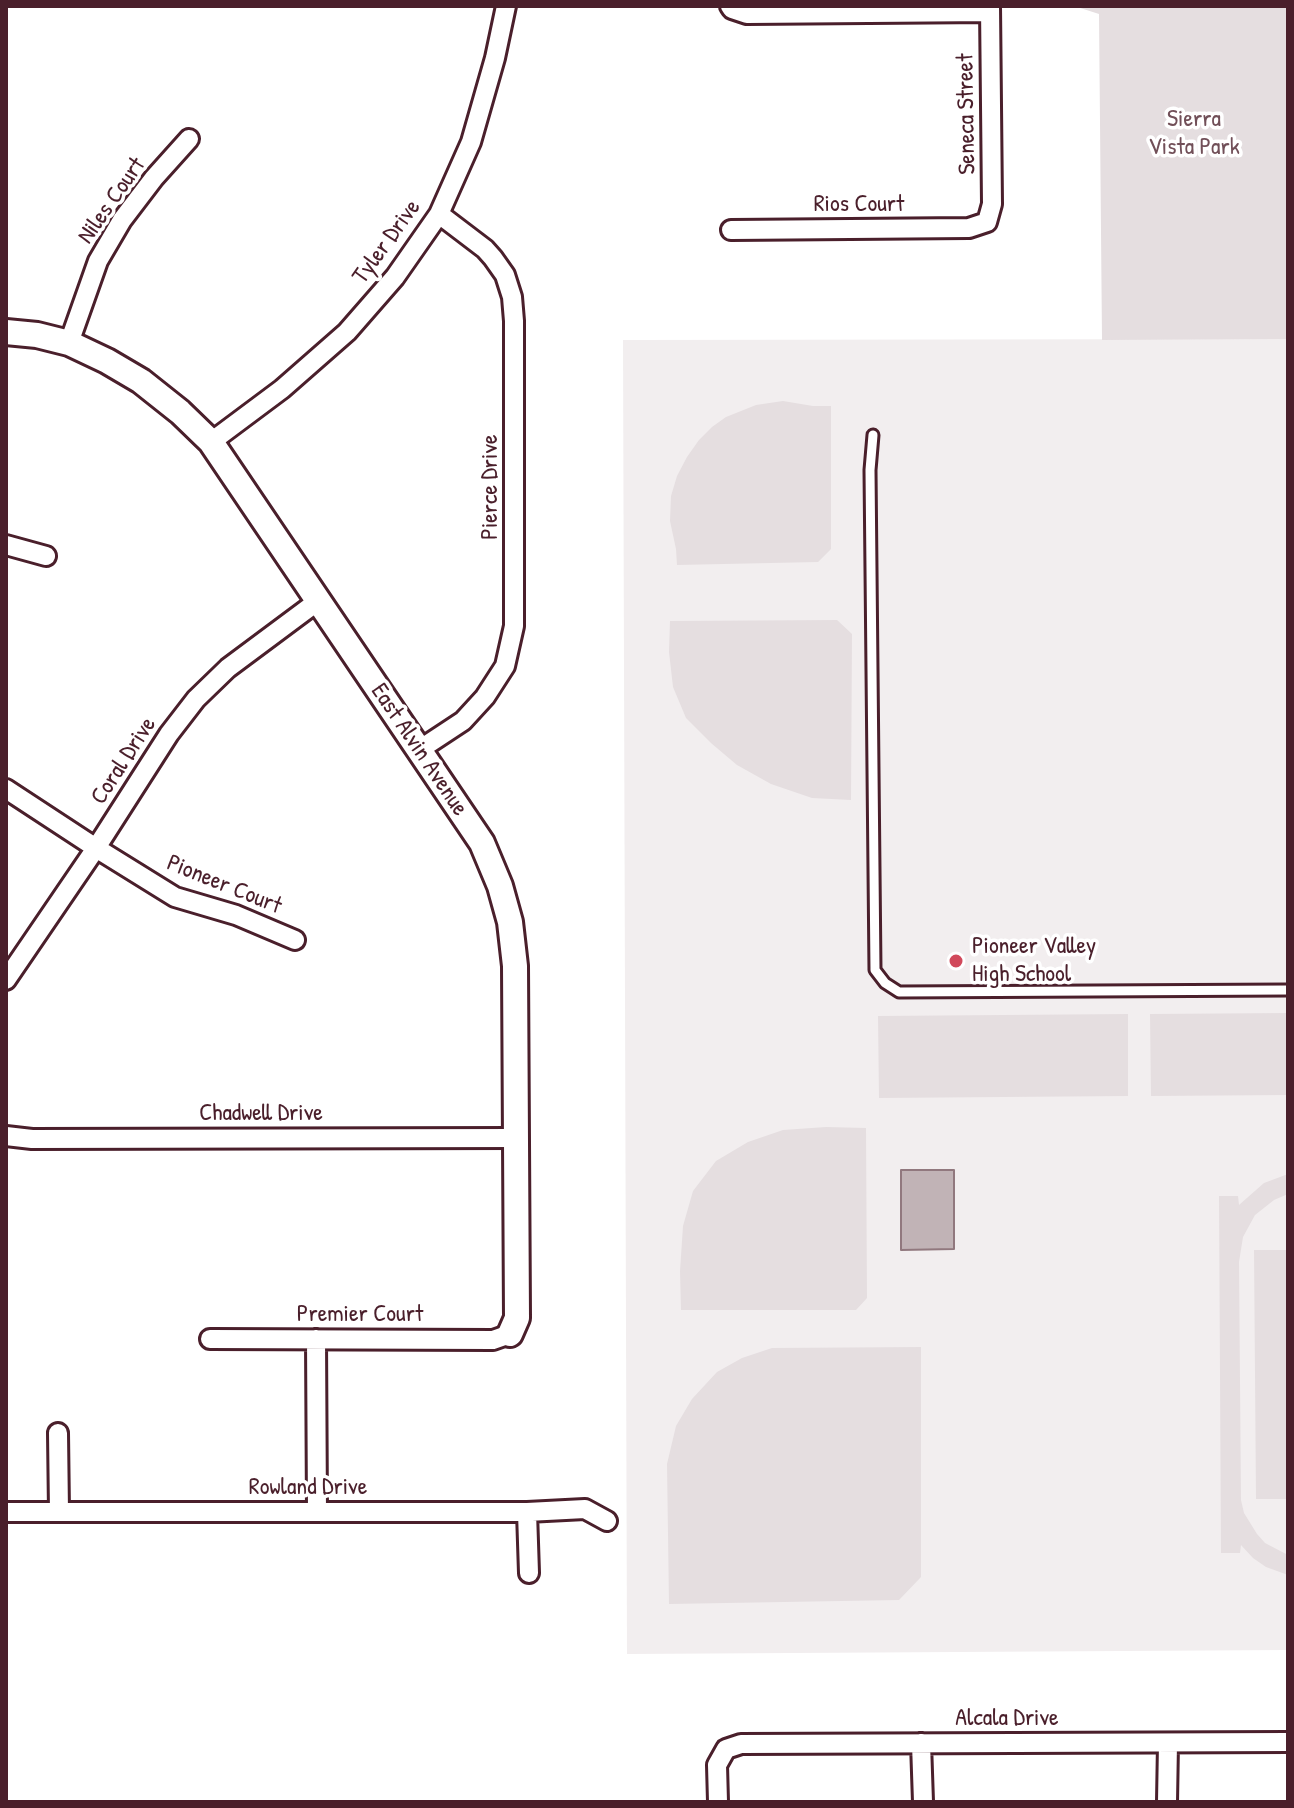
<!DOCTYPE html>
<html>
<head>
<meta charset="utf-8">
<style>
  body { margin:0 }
  #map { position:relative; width:1294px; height:1808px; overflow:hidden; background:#fff; font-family:"Patrick Hand",sans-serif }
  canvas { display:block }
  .frame { position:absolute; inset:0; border:8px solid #4a1f2b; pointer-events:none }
</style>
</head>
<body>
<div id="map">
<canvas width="1294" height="1808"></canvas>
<div class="frame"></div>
</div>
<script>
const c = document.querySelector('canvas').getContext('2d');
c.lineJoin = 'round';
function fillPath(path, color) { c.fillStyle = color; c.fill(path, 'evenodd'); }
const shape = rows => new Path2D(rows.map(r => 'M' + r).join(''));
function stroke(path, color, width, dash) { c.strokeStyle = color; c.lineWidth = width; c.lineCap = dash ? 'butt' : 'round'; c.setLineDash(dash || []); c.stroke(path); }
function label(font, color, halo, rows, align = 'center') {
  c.font = font + ' "Patrick Hand",sans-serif'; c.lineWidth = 7; c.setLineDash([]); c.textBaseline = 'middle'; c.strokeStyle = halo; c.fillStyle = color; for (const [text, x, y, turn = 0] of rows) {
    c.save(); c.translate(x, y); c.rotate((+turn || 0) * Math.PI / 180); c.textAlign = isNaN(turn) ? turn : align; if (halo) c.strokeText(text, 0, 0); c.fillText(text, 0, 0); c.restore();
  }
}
const built = shape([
  [1288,339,1288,1650,627,1654,623,340]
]);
const green = shape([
  [1074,6,1288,6,1288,339,1102,340,1099,14],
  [783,401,813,406,831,406,831,549,818,562,677,565,676,549,670,521,671,496,677,476,687,457,699,440,712,427,726,417,756,405],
  [837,620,852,634,851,800,812,798,771,784,737,765,711,743,686,718,673,687,669,652,670,621],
  [1288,1013,1288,1095,1151,1096,1150,1014],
  [1128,1014,1128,1096,879,1098,878,1016],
  [826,1127,866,1128,867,1298,856,1310,681,1310,680,1271,683,1226,693,1191,716,1161,748,1142,783,1130],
  [1288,1174,1288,1194,1274,1200,1255,1215,1243,1237,1239,1262,1241,1500,1244,1513,1257,1534,1265,1543,1288,1555,1288,1575,1266,1567,1253,1558,1241,1545,1240,1553,1221,1553,1219,1196,1238,1196,1239,1205,1264,1183],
  [1254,1250,1288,1250,1288,1499,1256,1499],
  [921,1347,921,1577,899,1600,669,1604,667,1464,676,1426,692,1399,717,1372,742,1358,772,1348]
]);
const water = shape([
  [901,1170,954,1170,954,1249,901,1250,901,1170]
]);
const lane = shape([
  [873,435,870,470,875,970,885,983,899,992,1288,990]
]);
const street = shape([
  [730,6,732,9,747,14,990,12],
  [731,230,969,228,987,222,992,204,990,6],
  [69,343,98,261,122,220,154,178,189,139],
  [211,442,282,389,347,332,395,277,439,214,471,142,495,58,506,6],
  [6,545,46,556],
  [419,750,463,721,485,697,505,666,514,626,514,321,512,297,505,275,493,258,485,249,439,214],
  [6,789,96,848,175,897,236,915,295,940],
  [6,980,96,848,169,734,196,699,228,668,318,601],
  [6,1136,32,1139,515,1138],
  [210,1339,493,1340,510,1334],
  [316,1339,317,1512],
  [58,1433,59,1512],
  [6,1512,527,1512,585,1509,607,1521],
  [527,1512,529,1573],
  [921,1743,923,1802],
  [718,1802,717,1765,726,1749,741,1744,1288,1742],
  [1167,1802,1168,1743]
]);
const secondary = shape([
  [6,332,37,335,69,343,107,361,141,381,180,412,211,442,482,843,500,886,510,922,515,966,517,1318,510,1334]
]);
const markers = [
  [956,961,8,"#d1495b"]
];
const streetNames = [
  ["Seneca Street",967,114,-91],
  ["Niles Court",112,201,-55],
  ["Rios Court",859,205],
  ["Tyler Drive",387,242,-54],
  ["Pierce Drive",491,487,-90],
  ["East Alvin Avenue",419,750,56],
  ["Coral Drive",124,761,-57],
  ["Pioneer Court",224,885,22],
  ["Chadwell Drive",261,1114],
  ["Premier Court",360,1315],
  ["Rowland Drive",308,1488],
  ["Alcala Drive",1007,1719]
];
const parkNames = [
  ["Sierra",1194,120],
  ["Vista Park",1194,148]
];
const poiNames = [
  ["Pioneer Valley",972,947],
  ["High School",972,975]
];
fillPath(built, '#f2eeef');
fillPath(green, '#e5dee0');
fillPath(water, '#c1b3b6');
stroke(water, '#91787e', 2);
stroke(lane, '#4a1f2b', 15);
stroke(street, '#4a1f2b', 24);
stroke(secondary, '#4a1f2b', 30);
stroke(lane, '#fff', 9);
stroke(street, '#fff', 18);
stroke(secondary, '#fff', 24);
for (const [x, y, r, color] of markers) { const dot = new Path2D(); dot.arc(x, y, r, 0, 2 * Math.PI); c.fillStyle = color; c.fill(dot); stroke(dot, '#fff', 3); }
label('24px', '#4a1f2b', '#fff', streetNames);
label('24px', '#714f58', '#fff', parkNames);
label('24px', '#4a1f2b', '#fff', poiNames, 'left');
</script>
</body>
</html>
